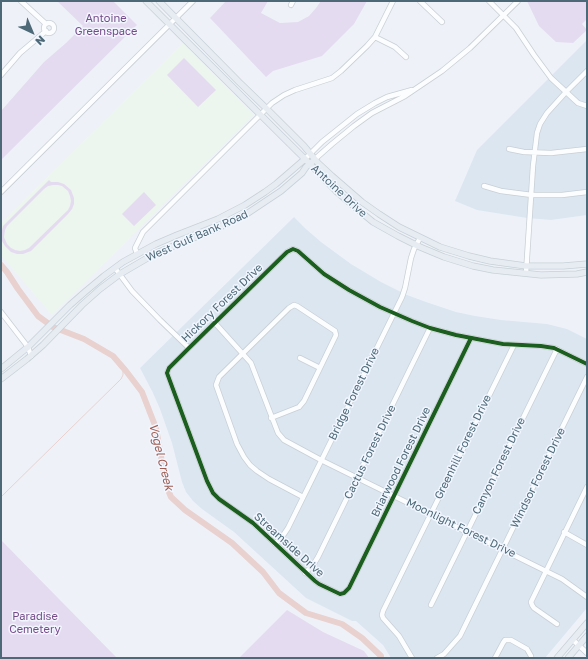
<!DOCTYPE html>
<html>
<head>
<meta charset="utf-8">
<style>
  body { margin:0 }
  #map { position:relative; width:588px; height:659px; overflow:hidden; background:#eef2f8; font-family:"Golos Text",sans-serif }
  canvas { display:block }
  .frame { position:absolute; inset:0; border:2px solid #4d6977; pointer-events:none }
  .north { position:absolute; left:12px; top:12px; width:40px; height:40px; -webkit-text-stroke:3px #f1f6ff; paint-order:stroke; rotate:136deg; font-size:11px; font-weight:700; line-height:16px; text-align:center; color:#4d6977 }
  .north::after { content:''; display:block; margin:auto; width:14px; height:18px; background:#4d6977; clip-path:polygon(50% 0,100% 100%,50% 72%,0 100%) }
</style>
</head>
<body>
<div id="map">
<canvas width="588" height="659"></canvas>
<div class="frame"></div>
<div class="north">N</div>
</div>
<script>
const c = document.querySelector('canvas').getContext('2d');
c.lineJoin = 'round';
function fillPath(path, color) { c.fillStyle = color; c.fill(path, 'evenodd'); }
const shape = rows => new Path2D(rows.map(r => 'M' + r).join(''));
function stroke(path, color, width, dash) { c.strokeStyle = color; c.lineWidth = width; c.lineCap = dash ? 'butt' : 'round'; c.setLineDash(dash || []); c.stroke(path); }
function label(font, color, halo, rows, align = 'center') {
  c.font = font + ' "Golos Text",sans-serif'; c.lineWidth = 3; c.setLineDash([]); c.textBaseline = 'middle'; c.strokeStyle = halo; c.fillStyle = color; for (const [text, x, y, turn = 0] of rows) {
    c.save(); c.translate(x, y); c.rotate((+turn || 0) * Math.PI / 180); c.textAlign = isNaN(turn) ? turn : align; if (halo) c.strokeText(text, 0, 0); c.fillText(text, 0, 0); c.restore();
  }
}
const residential = shape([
  [587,40,587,215,551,220,527,218,477,210,455,201,477,150],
  [294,217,306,229,321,242,351,264,381,282,407,295,426,302,456,312,475,316,501,320,547,324,567,329,587,339,587,608,545,658,391,658,383,645,356,621,352,621,306,598,234,532,202,509,193,501,186,492,182,482,172,443,160,409,153,393,140,368]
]);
const education = shape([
  [183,43,254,115,52,315,1,255,1,223]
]);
const green = shape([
  [57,1,113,1,137,25,1,160,1,111,44,62,66,43,83,26],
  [226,1,268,1,261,13,280,23,298,22,309,16,316,8,321,1,367,1,354,24,322,56,273,71,266,77,210,18],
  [527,1,587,1,587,19,582,24,587,30,573,43,556,42,539,26],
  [184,58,216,90,198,107,167,75],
  [49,180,51,182,58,182,64,184,71,190,74,198,74,204,72,209,68,214,31,251,23,254,17,254,11,252,5,246,2,241,1,235,3,226],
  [53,185,58,185,62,186,68,191,70,196,71,201,70,206,68,210,29,248,25,250,20,251,15,250,11,248,7,244,4,237,5,230,7,226,44,189,48,186],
  [144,192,156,205,134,226,122,214],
  [1,540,117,658,1,658],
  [287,610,323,632,364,651,369,658,239,658]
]);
const stream = shape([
  [1,497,121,379,123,375,123,371,117,364,117,360]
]);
const river = shape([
  [1,265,7,272,18,289,38,316,53,327,84,339,113,356,126,371,142,392,156,428,166,485,171,497,185,510,232,543,263,572,279,593,306,613,342,624,362,638,381,656,381,658]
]);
const minor = shape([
  [21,1,46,24],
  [420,1,442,22],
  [489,1,516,28,534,55,551,78,578,103,587,106],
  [291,5,293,1],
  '44 28a5 5 0 1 1 10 0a5 5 0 1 1-10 0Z',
  [375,37,395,47,406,57],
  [1,75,20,53,46,31],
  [509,149,524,152,551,153,587,149],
  [305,159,322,142,357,114,375,103,387,97,412,90],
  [315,159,332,144,354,126,372,113,405,96,442,71,470,48,518,1],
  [484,186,501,191,532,195,562,195,587,192],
  [1,192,193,1],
  [137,254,135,248,143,232,272,103,284,95,295,90,332,78,341,71,367,46,375,37,393,1],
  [115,268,132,291,160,320,189,348],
  [526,273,533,166,537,133,540,124,547,113,566,92,587,71],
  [1,312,28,347,31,356],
  [215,323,251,363,278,433,284,440,321,460,562,579,587,597],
  [471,338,349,588,344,593,340,594,319,584,315,581,253,523,219,499,213,493,207,481,167,373,169,368,189,348,287,252,293,249,298,251,324,274,349,290,380,307,412,321,430,328,456,335,482,340,503,344,541,346,554,348,587,364],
  [300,358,320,368],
  [271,418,299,407,304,401,336,335,335,331,297,306,294,305,289,308,219,377,216,385,237,444,244,457,250,465,257,471,269,479,303,497],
  [564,532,587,545],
  [275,544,284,534,288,528,402,297,405,288,411,258,414,249,420,238],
  [305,573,313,565,318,557,430,328],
  [431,605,557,349],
  [557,624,534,608,532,605,531,602,587,487],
  [573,640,587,653],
  [412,658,399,636,383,618,382,615,383,611,514,345],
  [437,658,444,654,460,636,587,377],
  [495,658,503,643,505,640,511,640,527,649,531,656]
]);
const major = shape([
  [146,1,305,159,337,192,356,208,373,222,398,236,420,247,444,257,473,266,493,270,541,275,577,274,587,272],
  [159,1,239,82,267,109,304,146,318,163,332,176,362,202,379,214,399,227,440,247,469,256,490,261,526,266,563,266,587,264],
  [1,369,28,347,70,305,86,291,104,276,123,262,156,244,177,235,218,219,245,205,265,192,276,184,305,159],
  [1,379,27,359,43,345,82,305,100,289,120,274,156,253,216,229,248,213,281,191,302,173,306,167,312,162],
  [557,658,587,623],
  [568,658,587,636]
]);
const cycleway = shape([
  [471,338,349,588,344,593,340,594,319,584,315,581,253,523,219,499,213,493,207,481,167,373,169,368,189,348,287,252,293,249,298,251,324,274,349,290,380,307,412,321,430,328,456,335,482,340,503,344,541,346,554,348,587,364]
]);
const parkNames = [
  ["Antoine",106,19],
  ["Greenspace",106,32],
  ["Paradise",35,617],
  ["Cemetery",35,630]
];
const streetNames = [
  ["Antoine Drive",339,191,43],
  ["West Gulf Bank Road",197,236,-24],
  ["Hickory Forest Drive",222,303,-44],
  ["Bridge Forest Drive",354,394,-64],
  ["Greenhill Forest Drive",463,447,-64],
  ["Cactus Forest Drive",370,452,-64],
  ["Briarwood Forest Drive",401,462,-64],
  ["Canyon Forest Drive",499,466,-64],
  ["Windsor Forest Drive",538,478,-64],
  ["Moonlight Forest Drive",461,528,26],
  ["Streamside Drive",289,545,42]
];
const waterNames = [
  ["Vogel Creek",161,457,76]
];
fillPath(residential, '#dce6f1');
fillPath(education, '#edf6ee');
fillPath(green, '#e4dbf0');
stroke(stream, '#e8d1cf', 1);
stroke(river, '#e8d1cf', 6);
stroke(minor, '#c8cfd5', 6);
stroke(major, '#c7d1d7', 7);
stroke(minor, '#fcfdfe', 4.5);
stroke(major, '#e7ecf3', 5.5);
stroke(cycleway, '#1b5e20', 4);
label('11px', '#764b89', '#f1f6ff', parkNames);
label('11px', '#4d6977', '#f1f6ff', streetNames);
label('italic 12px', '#9f5c50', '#f1f6ff', waterNames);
</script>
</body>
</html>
